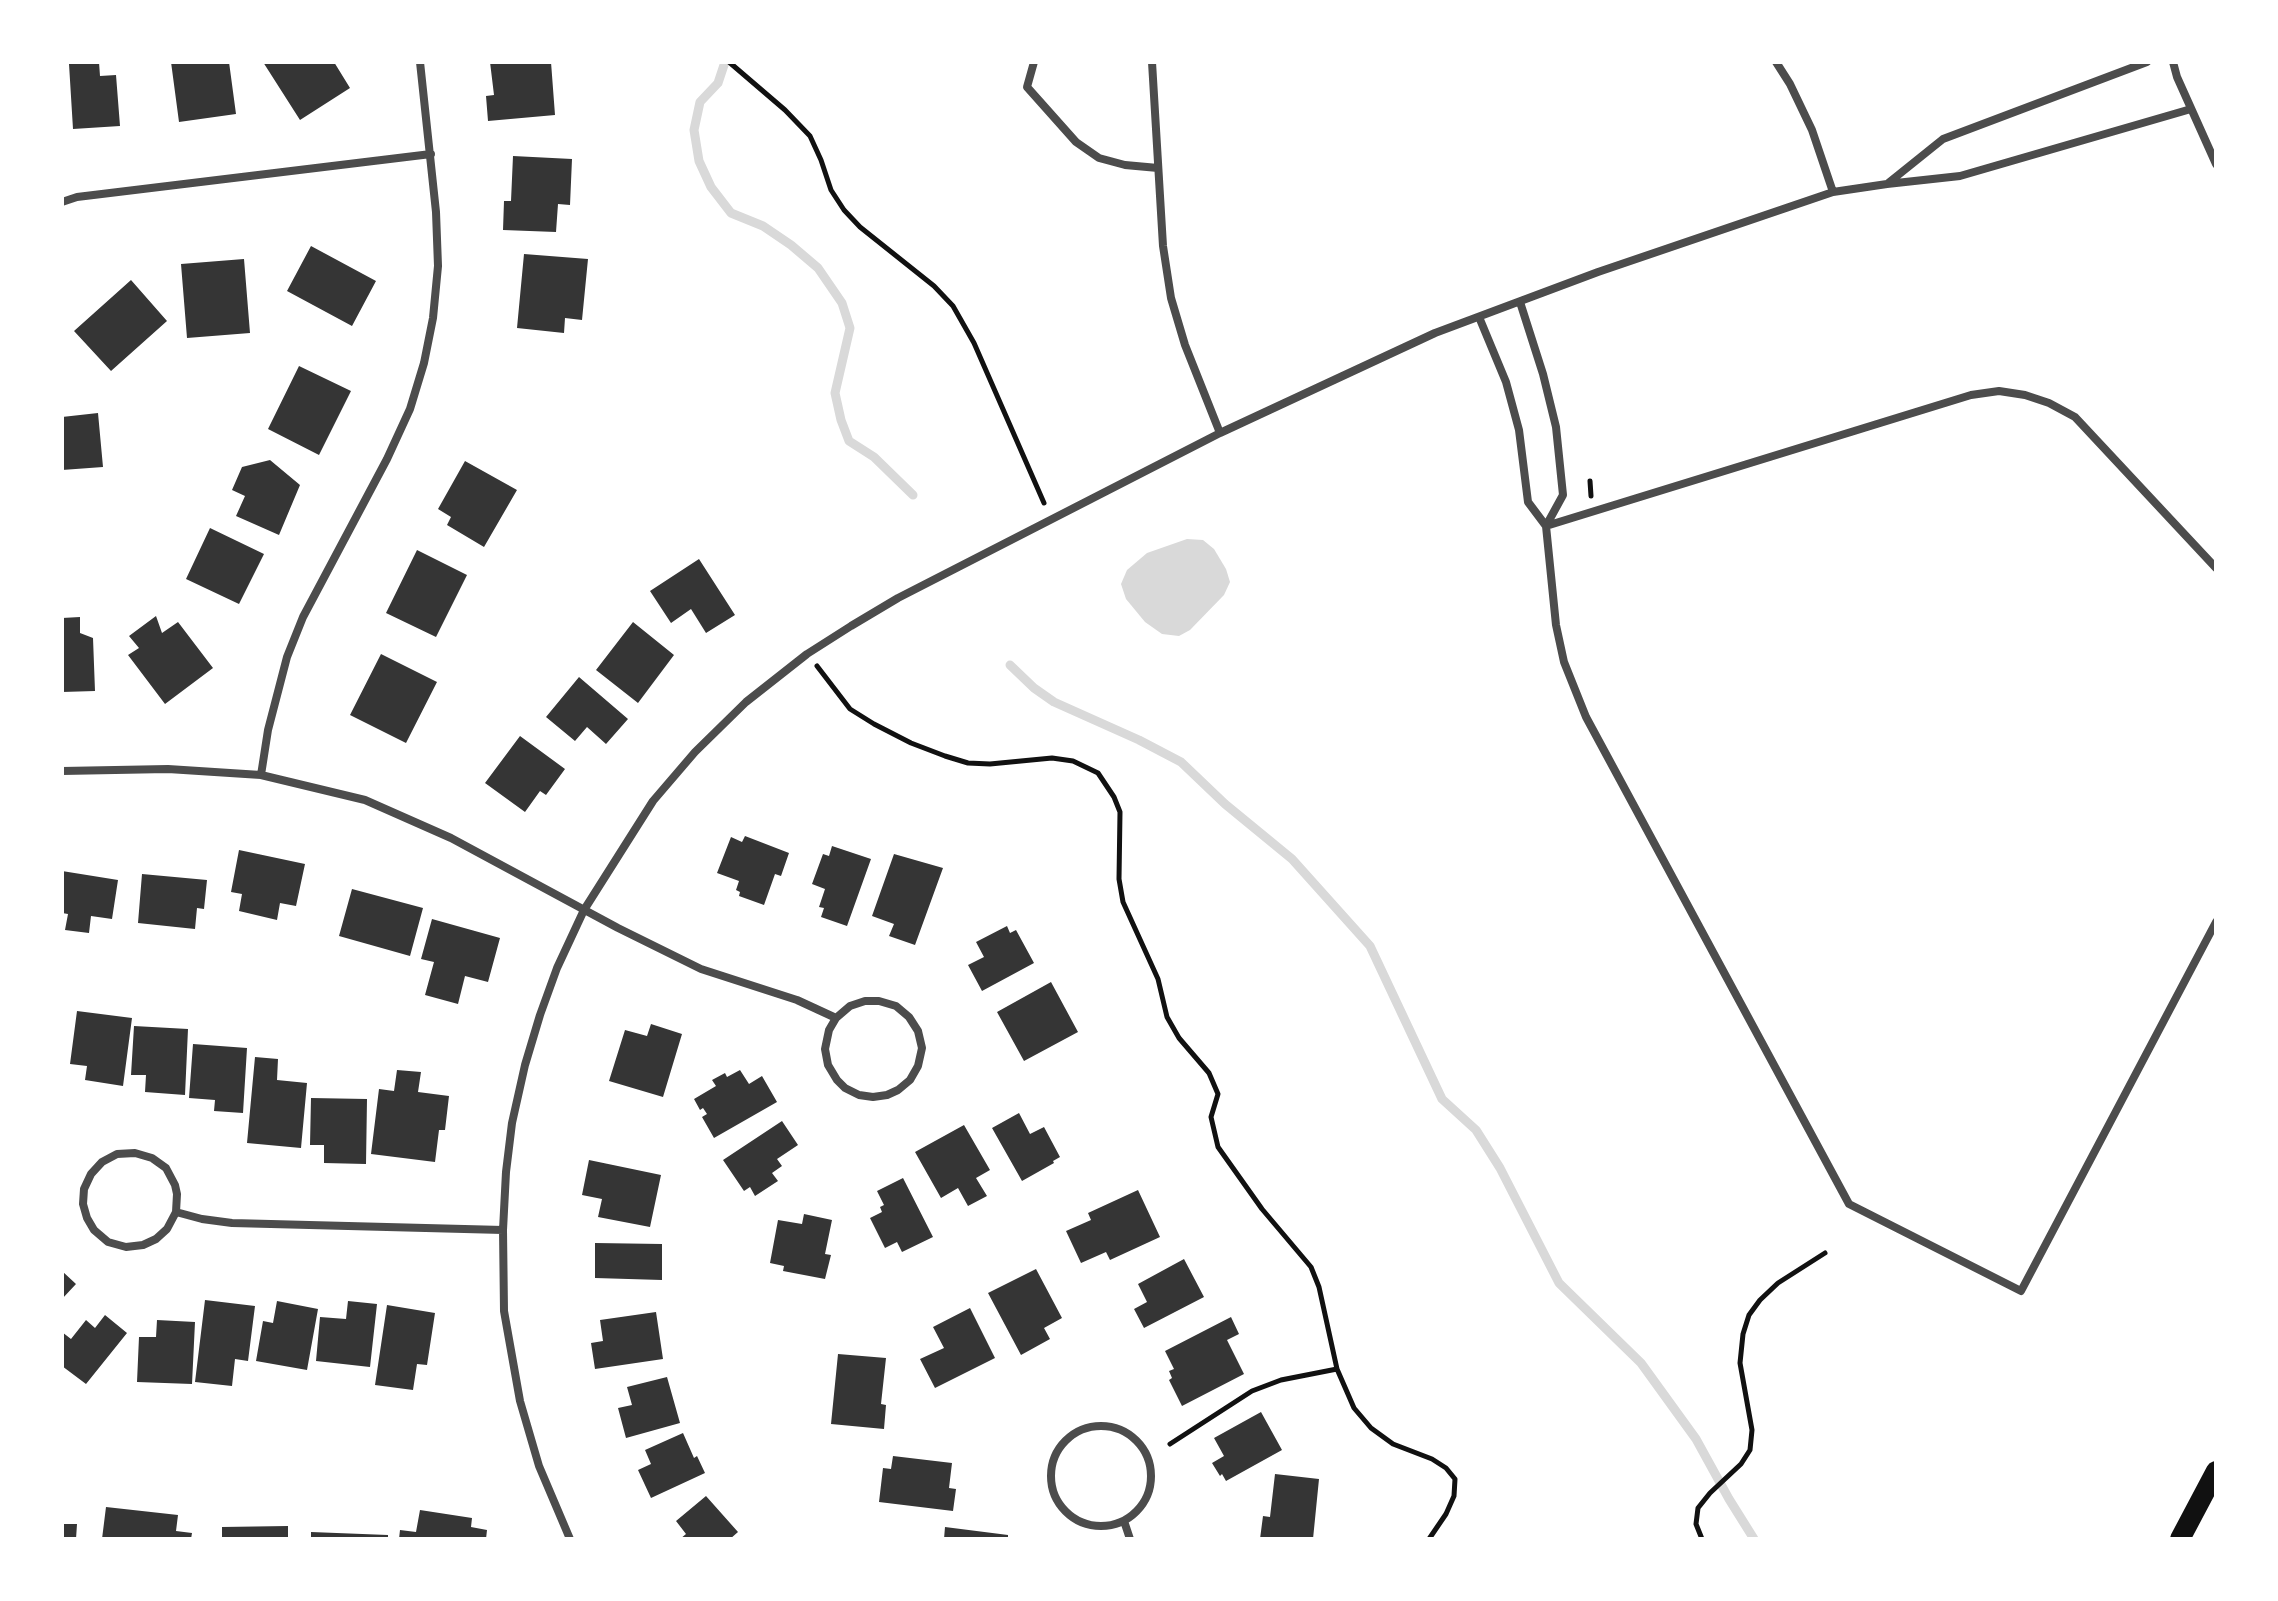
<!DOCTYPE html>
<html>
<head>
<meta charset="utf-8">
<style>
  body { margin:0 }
  #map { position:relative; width:2278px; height:1601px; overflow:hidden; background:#fff; font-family:Figtree,sans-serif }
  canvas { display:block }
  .frame { position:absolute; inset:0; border:64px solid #fff; pointer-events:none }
</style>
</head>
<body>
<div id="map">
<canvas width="2278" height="1601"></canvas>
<div class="frame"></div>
</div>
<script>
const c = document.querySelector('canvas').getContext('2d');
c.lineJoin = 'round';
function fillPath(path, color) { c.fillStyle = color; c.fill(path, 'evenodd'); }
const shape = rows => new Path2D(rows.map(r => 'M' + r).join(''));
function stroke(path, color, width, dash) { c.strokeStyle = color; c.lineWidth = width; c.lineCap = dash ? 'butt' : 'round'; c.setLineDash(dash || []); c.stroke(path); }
const water = shape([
  [1187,539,1203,540,1214,549,1226,569,1230,582,1224,595,1190,630,1179,636,1162,634,1145,622,1126,599,1121,584,1127,570,1147,553]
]);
const stream = shape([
  [725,62,718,83,700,102,694,130,699,161,711,187,731,213,763,226,791,245,818,268,842,303,850,328,835,393,841,420,849,441,874,457,913,495],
  [1010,665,1034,688,1054,702,1139,740,1181,762,1225,804,1292,859,1370,946,1442,1099,1476,1130,1500,1168,1559,1283,1641,1363,1696,1439,1729,1499,1754,1539]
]);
const building = shape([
  [99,62,100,76,116,75,120,126,73,129,69,64],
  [171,62,229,62,236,114,179,122],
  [263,62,334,62,350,88,300,120],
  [490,62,551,62,555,115,488,121,486,96,494,95],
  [513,156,572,159,570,205,558,204,556,232,503,230,504,201,511,201],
  [311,246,376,281,352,326,287,291],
  [524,254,588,259,582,320,565,318,564,333,517,328],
  [244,259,250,333,187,338,181,264],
  [131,280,167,321,111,371,74,331],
  [299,366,351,391,319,455,268,429],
  [98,413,103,467,62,470,62,417],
  [270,460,300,485,279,535,236,516,245,496,232,490,242,467],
  [465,461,517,490,484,547,447,525,451,517,438,509],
  [210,528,264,554,239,604,186,579],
  [417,550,467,575,436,637,386,613],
  [699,559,735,615,706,633,691,609,671,623,650,591],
  [156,616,162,633,178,622,213,668,165,704,128,655,139,648,129,636],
  [80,617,80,633,93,638,95,691,62,692,62,618],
  [633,622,674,655,638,703,596,670],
  [381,654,437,682,406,743,350,715],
  [579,677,628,719,606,744,587,727,575,741,546,717],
  [520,736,565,769,546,795,540,791,525,812,485,783],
  [745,836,789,853,781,876,775,874,764,905,739,896,740,892,736,890,739,881,717,873,731,837,742,842],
  [832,846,871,859,847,926,821,917,824,908,819,907,825,889,812,884,823,854,829,856],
  [239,850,305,864,296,906,280,903,277,920,239,911,242,894,231,892],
  [894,854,943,868,915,945,889,936,894,924,872,916],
  [62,871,118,880,112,919,91,916,89,933,65,930,68,914,62,913],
  [142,874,207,880,204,909,197,908,195,929,138,923],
  [352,889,423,908,410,956,339,936],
  [432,919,500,938,488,982,465,976,458,1004,425,995,434,962,421,959],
  [1007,926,1010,933,1016,930,1034,963,982,991,968,965,984,957,976,942],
  [1051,982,1078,1032,1024,1061,997,1012],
  [77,1011,132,1018,123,1086,85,1080,87,1066,70,1064],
  [651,1024,682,1034,663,1097,609,1081,625,1030,647,1036],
  [134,1026,188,1029,185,1095,145,1092,146,1075,131,1075],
  [193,1044,247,1048,243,1113,214,1111,215,1100,189,1098],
  [255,1057,278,1059,277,1080,307,1083,301,1148,247,1143],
  [397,1070,421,1072,418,1092,449,1096,445,1130,439,1130,435,1162,371,1154,379,1089,394,1091],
  [740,1070,749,1084,762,1076,777,1102,714,1138,702,1117,707,1114,703,1108,700,1110,694,1099,716,1086,712,1080,725,1073,727,1077],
  [311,1098,367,1099,366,1164,324,1163,324,1145,310,1145],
  [1019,1113,1030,1134,1044,1127,1060,1157,1053,1161,1054,1163,1022,1181,992,1128],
  [782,1121,798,1145,777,1159,782,1166,772,1173,778,1181,755,1196,750,1187,744,1191,723,1160],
  [964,1125,990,1170,976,1178,987,1196,968,1206,958,1188,941,1198,915,1152],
  [589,1160,661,1175,650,1227,598,1217,602,1199,582,1195],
  [903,1178,933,1237,902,1252,897,1242,885,1248,870,1218,882,1212,880,1207,884,1205,877,1191],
  [1138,1190,1160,1237,1110,1260,1106,1252,1081,1263,1066,1231,1091,1220,1088,1213],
  [804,1214,832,1220,825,1254,831,1255,825,1279,783,1271,784,1266,770,1263,778,1220,802,1224],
  [595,1243,662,1244,662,1280,595,1278],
  [1184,1259,1204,1297,1144,1328,1134,1309,1147,1302,1138,1284],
  [1036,1269,1062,1318,1044,1328,1050,1339,1021,1355,988,1293],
  [62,1271,76,1284,62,1299],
  [205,1300,255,1306,248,1361,235,1359,232,1386,195,1382],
  [277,1301,318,1309,307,1370,256,1361,263,1321,273,1323],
  [348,1301,377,1304,370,1367,316,1361,320,1317,346,1319],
  [387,1305,435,1313,427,1365,417,1364,413,1390,375,1385],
  [970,1308,995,1358,935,1388,920,1359,944,1348,933,1327],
  [656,1312,663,1359,595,1369,591,1343,603,1341,600,1320],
  [105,1315,127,1333,86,1384,62,1366,62,1332,71,1339,86,1320,95,1328],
  [1231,1317,1239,1334,1227,1340,1244,1374,1182,1406,1169,1380,1172,1378,1169,1371,1174,1369,1165,1351],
  [157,1320,195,1322,192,1384,137,1382,139,1337,156,1337],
  [838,1354,886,1358,881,1404,886,1405,884,1429,831,1424],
  [667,1377,680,1423,626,1438,618,1408,632,1405,627,1387],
  [1261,1412,1282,1450,1226,1481,1222,1474,1220,1476,1212,1463,1224,1456,1214,1438],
  [683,1433,694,1458,697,1456,705,1473,651,1498,638,1470,651,1464,645,1450],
  [893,1456,952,1463,949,1488,956,1489,953,1511,879,1502,883,1468,891,1469],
  [1275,1474,1319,1479,1313,1539,1260,1539,1263,1516,1270,1517],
  [706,1496,738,1532,730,1539,680,1539,686,1534,676,1521],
  [106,1507,178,1515,176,1531,192,1533,191,1539,102,1539],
  [420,1510,472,1518,471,1527,487,1530,486,1539,399,1539,400,1530,416,1532],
  [62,1524,77,1524,76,1539,62,1539],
  [288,1526,288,1539,222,1539,222,1527],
  [945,1527,1008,1535,1008,1539,944,1539],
  [311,1532,388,1535,388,1539,311,1539]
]);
const path = shape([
  [729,62,785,110,810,136,821,160,831,190,844,210,860,227,934,286,953,306,974,343,1044,503],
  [1590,481,1591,496],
  [817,666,850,709,874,724,911,743,945,756,968,763,990,764,1052,758,1073,761,1098,773,1114,797,1120,812,1119,879,1123,902,1158,979,1167,1017,1179,1038,1209,1073,1218,1094,1211,1117,1218,1147,1262,1209,1311,1267,1319,1287,1337,1369,1354,1408,1371,1428,1393,1444,1432,1459,1446,1468,1455,1479,1454,1496,1446,1514,1429,1539],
  [1170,1444,1252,1391,1281,1380,1337,1369],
  [1702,1539,1696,1524,1698,1508,1710,1493,1741,1464,1750,1450,1752,1430,1740,1363,1743,1334,1749,1315,1760,1300,1778,1283,1825,1253]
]);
const minor = shape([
  [1034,62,1027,87,1076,142,1099,158,1125,165,1158,168],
  [1152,62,1163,246,1171,298,1185,345,1220,433],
  [1776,62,1790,84,1812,130,1833,192],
  [2147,62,1943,139,1887,184,1960,176,2191,109],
  [2173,62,2177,77,2216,164],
  [62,202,77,197,431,154],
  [1479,317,1506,382,1519,430,1528,502,1546,526,1563,495,1556,427,1543,374,1520,302],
  [2216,568,2075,417,2049,403,2025,395,1999,391,1971,395,1546,526,1556,625,1564,662,1586,717,1849,1204,2021,1291,2216,922],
  [62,771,168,769,261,775,365,800,451,838,618,928,701,969,797,1000,836,1018,850,1006,865,1001,879,1001,896,1006,909,1017,918,1031,922,1048,918,1066,910,1080,898,1090,887,1095,873,1097,859,1095,845,1088,837,1080,828,1065,825,1049,829,1030,836,1018],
  [261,775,268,730,287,657,303,617,387,459,410,409,424,363,433,318,438,266,436,212,420,62],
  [176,1212,177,1194,175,1185,166,1168,152,1158,135,1153,117,1154,102,1162,91,1174,84,1189,83,1204,87,1218,94,1230,108,1242,126,1247,143,1245,156,1239,167,1229,176,1212,202,1219,232,1223,503,1230],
  '1051 1476a50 50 0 1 1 100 0a50 50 0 1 1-100 0Z',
  [1124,1521,1130,1539],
  [570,1539,539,1466,520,1401,504,1311,503,1230,506,1172,512,1123,525,1065,540,1015,557,968,584,910,653,801,695,752,746,702,807,654,851,626,898,598,1220,433,1435,333,1598,272,1833,192,1887,184]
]);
const primary = shape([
  [2180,1539,2216,1471]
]);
fillPath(water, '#d9d9d9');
stroke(stream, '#d9d9d9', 9);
fillPath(building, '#353535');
stroke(path, '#111', 5);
stroke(minor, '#4c4c4c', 8);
stroke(primary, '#111', 20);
</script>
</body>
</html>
